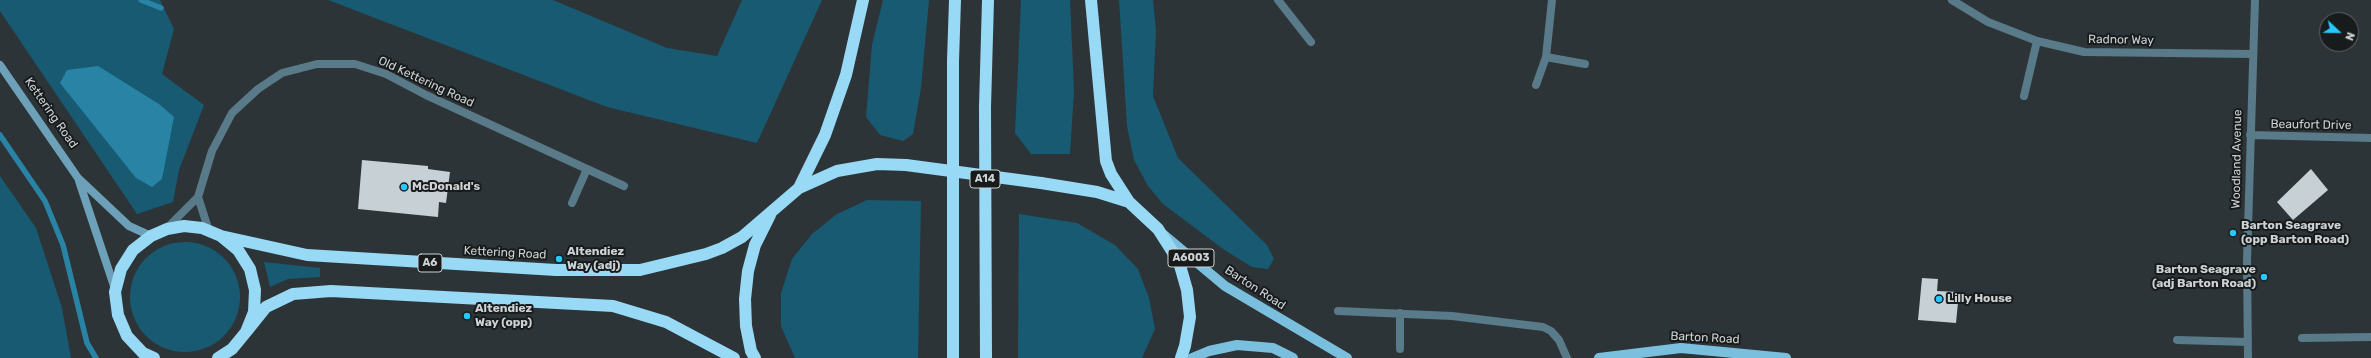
<!DOCTYPE html>
<html>
<head>
<meta charset="utf-8">
<style>
  body { margin:0 }
  #map { position:relative; width:2371px; height:358px; overflow:hidden; background:#2d3437; font-family:Rubik,sans-serif }
  canvas { display:block }
  .north { position:absolute; left:2319px; top:12px; width:40px; height:40px; box-sizing:border-box; background:#181b1c; border:1px solid #606466; border-radius:50%; rotate:112deg; font-size:11px; font-weight:700; line-height:16px; text-align:center; color:#cdd2d4 }
  .north::after { content:''; display:block; margin:auto; width:14px; height:18px; background:#26c9fe; clip-path:polygon(50% 0,100% 100%,50% 72%,0 100%) }
</style>
</head>
<body>
<div id="map">
<canvas width="2371" height="358"></canvas>
<div class="north">N</div>
</div>
<script>
const c = document.querySelector('canvas').getContext('2d');
c.lineJoin = 'round';
function fillPath(path, color) { c.fillStyle = color; c.fill(path, 'evenodd'); }
const shape = rows => new Path2D(rows.map(r => 'M' + r).join(''));
function stroke(path, color, width, dash) { c.strokeStyle = color; c.lineWidth = width; c.lineCap = dash ? 'butt' : 'round'; c.setLineDash(dash || []); c.stroke(path); }
function label(font, color, halo, rows, align = 'center') {
  c.font = font + ' Rubik,sans-serif'; c.lineWidth = 4; c.setLineDash([]); c.textBaseline = 'middle'; c.strokeStyle = halo; c.fillStyle = color; for (const [text, x, y, turn = 0] of rows) {
    c.save(); c.translate(x, y); c.rotate((+turn || 0) * Math.PI / 180); c.textAlign = isNaN(turn) ? turn : align; if (halo) c.strokeText(text, 0, 0); c.fillText(text, 0, 0); c.restore();
  }
}
const green = shape([
  [0,0,160,0,174,29,162,74,204,105,179,170,173,202,137,214,0,11],
  [328,0,553,0,667,48,717,56,742,0,822,0,757,143,607,107],
  [883,0,929,0,921,88,913,134,903,141,880,135,866,117,872,45],
  [1021,0,1070,0,1074,91,1070,154,1031,154,1015,133],
  [1119,0,1153,0,1156,30,1153,96,1178,158,1267,245,1274,259,1268,269,1252,267,1223,249,1163,204,1148,186,1134,160,1127,126],
  [0,176,36,228,62,308,71,358,0,358],
  [867,200,921,201,918,358,795,358,781,326,781,293,792,259,812,234,837,214],
  [1019,214,1077,223,1115,245,1138,269,1149,298,1155,329,1142,358,1018,358],
  '130 297a55 55 0 1 1 110 0a55 55 0 1 1-110 0Z',
  [264,262,320,268,320,277,288,279,270,287]
]);
const water = shape([
  [98,66,159,104,174,117,162,179,152,187,136,178,60,83,67,70]
]);
const stream = shape([
  [141,0,161,8],
  [0,135,45,201,63,245,87,343,96,358]
]);
const building = shape([
  [362,160,428,166,428,169,450,172,446,203,439,202,438,217,358,209],
  [2311,169,2328,190,2293,220,2277,202],
  [1922,278,1938,279,1937,291,1959,292,1956,323,1918,320]
]);
const street = shape([
  [1278,0,1311,42],
  [1952,0,1988,22,2037,41,2084,52,2252,54],
  [1546,57,1585,64],
  [1536,85,1546,57,1552,0],
  [2024,96,2037,41],
  [2250,135,2371,138],
  [198,197,209,231],
  [572,203,587,169],
  [167,228,198,197,212,151,232,113,258,89,282,73,317,64,355,64,386,74,426,95,624,186],
  [1338,311,1452,316,1543,327,1551,331,1559,340,1567,358],
  [1400,313,1400,349],
  [2302,338,2371,337],
  [2177,340,2248,342],
  [2248,358,2247,261,2255,0]
]);
const secondary = shape([
  [0,65,78,178,129,226,151,236],
  [79,181,115,289]
]);
const primary = shape([
  [1164,235,1225,286,1347,358],
  [1192,358,1209,351,1237,345,1273,348,1293,358],
  [1599,358,1681,348,1786,358]
]);
const highway = shape([
  [1091,0,1106,161,1111,174,1129,202,1158,229,1179,262,1187,290,1190,317,1185,346,1181,358],
  [1041,183,1097,192,1129,202],
  [799,188,825,135,846,75,863,0],
  [221,236,307,255,556,270,640,270,706,254,722,248,742,237,799,188,837,171,877,164,906,165],
  [246,332,266,307,293,294,331,291,613,306,666,322,734,358],
  [154,358,143,353,127,336,118,315,115,292,121,269,133,250,151,236,167,229,184,226,202,228,221,236,238,250,250,269,255,290,254,312,246,332,232,349,218,358],
  [755,358,751,351,746,326,745,299,748,271,755,245,770,215],
  [953,358,953,61,955,0],
  [986,358,985,107,988,0]
]);
const highwayBridge = shape([
  [906,165,1041,183]
]);
const markers = [
  [404,187,4,"#26c9fe"],
  [2233,233,4,"#26c9fe"],
  [559,259,4,"#26c9fe"],
  [2264,277,4,"#26c9fe"],
  [1939,299,4,"#26c9fe"],
  [467,316,4,"#26c9fe"]
];
const shields = [
  [985,179,30],
  [1191,258,46],
  [430,263,24]
];
const shieldNames = [
  ["A14",985,179],
  ["A6003",1191,258],
  ["A6",430,263]
];
const streetNames = [
  ["Radnor Way",2121,40,1],
  ["Old Kettering Road",426,82,25],
  ["Kettering Road",51,113,55],
  ["Beaufort Drive",2311,125,1],
  ["Woodland Avenue",2237,159,-89],
  ["Kettering Road",505,253,3],
  ["Barton Road",1255,288,33],
  ["Barton Road",1705,338,3]
];
const poiNames = [
  ["McDonald's",412,187],
  ["Barton Seagrave",2241,226],
  ["(opp Barton Road)",2241,240],
  ["Altendiez",567,252],
  ["Way (adj)",567,266],
  ["Barton Seagrave",2256,270,"right"],
  ["(adj Barton Road)",2256,284,"right"],
  ["Lilly House",1947,299],
  ["Altendiez",475,309],
  ["Way (opp)",475,323]
];
fillPath(green, '#175a72');
fillPath(water, '#2883a4');
stroke(stream, '#2883a4', 5.5);
fillPath(building, '#c7d0d4');
stroke(street, '#597a88', 8);
stroke(secondary, '#6ca1b9', 8);
stroke(primary, '#7ac0de', 10);
stroke(highway, '#98d9f6', 12);
stroke(highwayBridge, '#98d9f6', 12);
for (const [x, y, r, color] of markers) { const dot = new Path2D(); dot.arc(x, y, r, 0, 2 * Math.PI); c.fillStyle = color; c.fill(dot); stroke(dot, '#181b1c', 1.5); }
for (const [x, y, w] of shields) { const box = new Path2D(); box.roundRect(x - w / 2, y - 9, w, 18, 3); c.fillStyle = '#181b1c'; c.fill(box); stroke(box, '#cdd2d4', 1); }
label('bold 11px', '#cdd2d4', null, shieldNames);
label('12px', '#cdd2d4', '#181b1c', streetNames);
label('bold 12px', '#cdd2d4', '#181b1c', poiNames, 'left');
</script>
</body>
</html>
